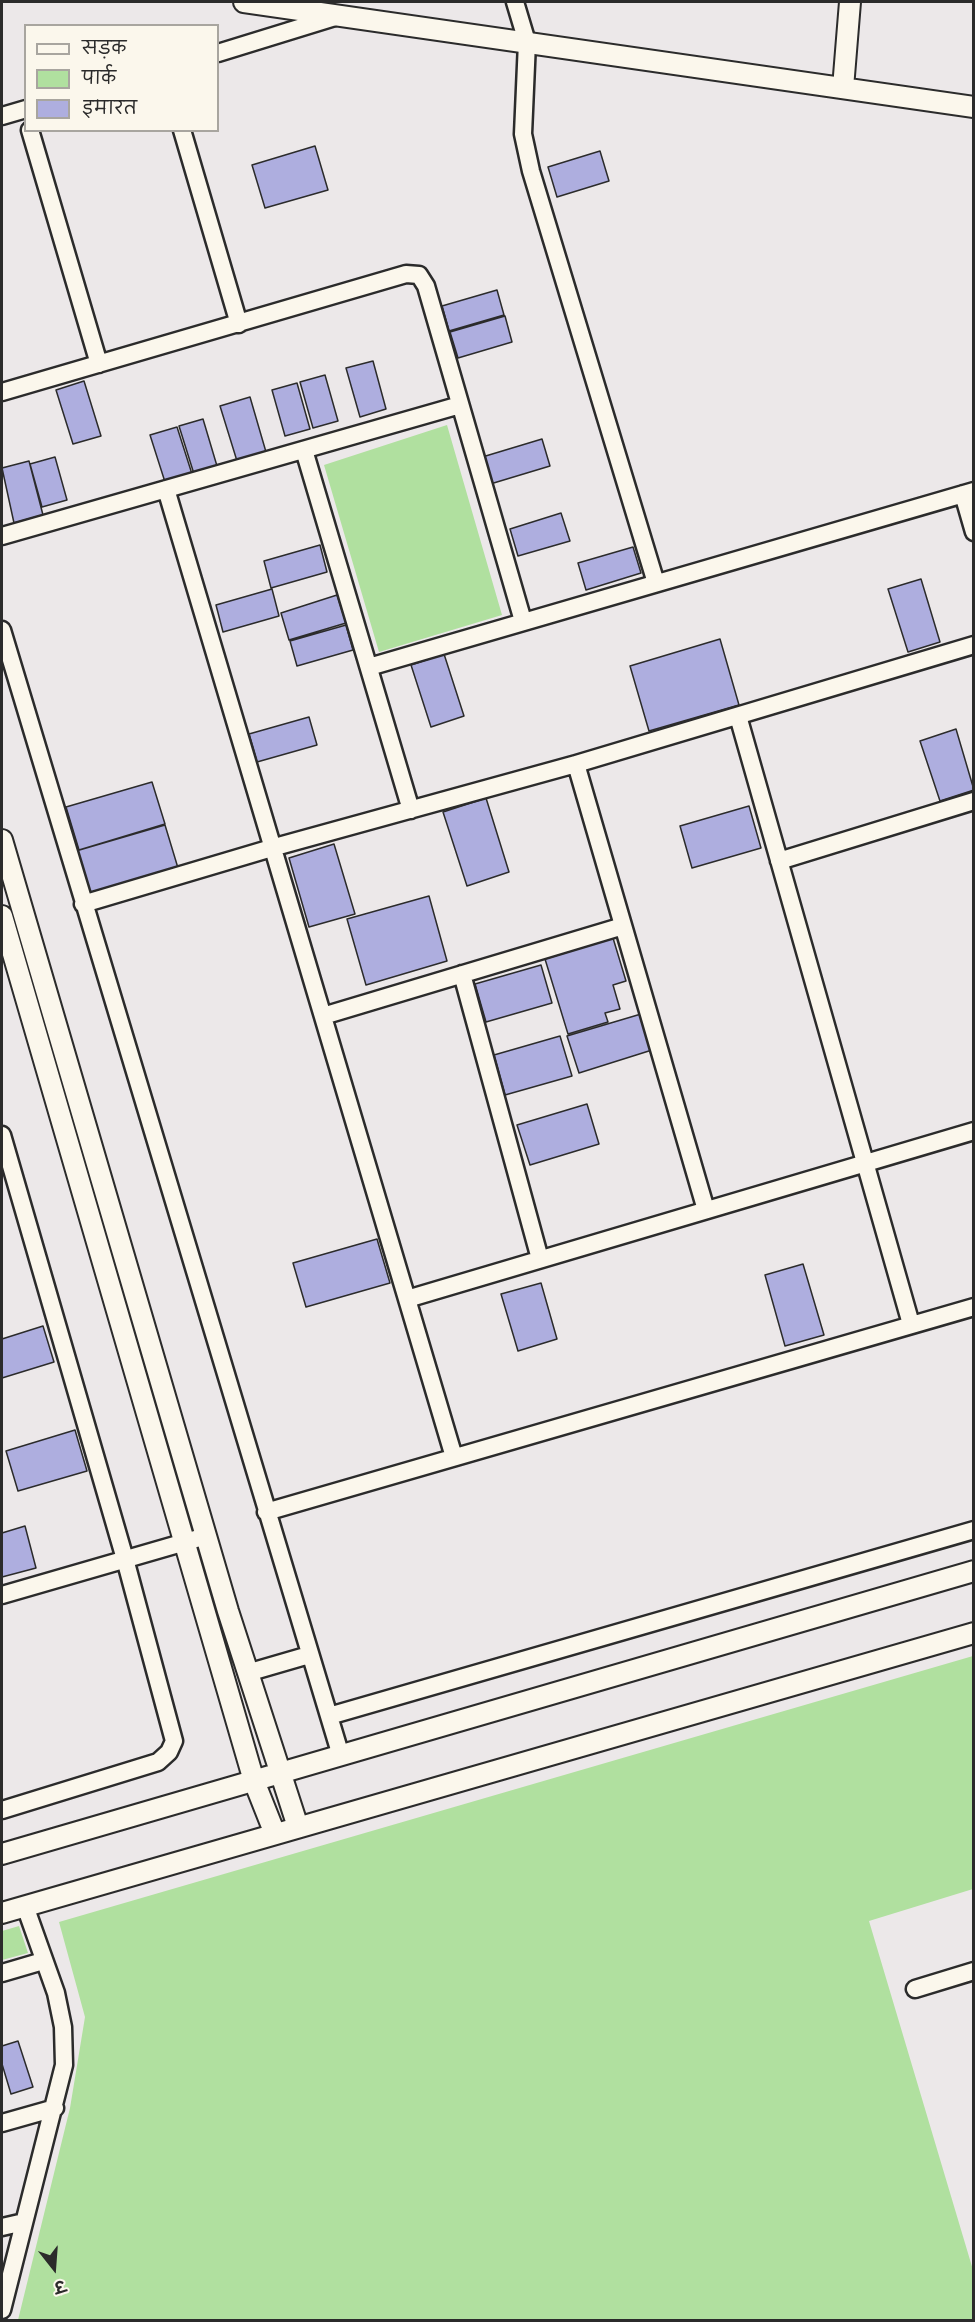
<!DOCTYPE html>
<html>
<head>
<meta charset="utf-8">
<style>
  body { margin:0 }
  #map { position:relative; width:975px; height:2322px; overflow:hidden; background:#ece8e9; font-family:Mynerve,"Playpen Sans Deva",sans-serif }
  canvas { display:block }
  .frame { position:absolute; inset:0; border:3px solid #2b2b2b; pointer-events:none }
  .legend { position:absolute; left:24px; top:24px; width:195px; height:108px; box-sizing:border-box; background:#fbf7ec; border:2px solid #a8a59f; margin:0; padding:8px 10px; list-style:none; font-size:18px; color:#2b2b2b }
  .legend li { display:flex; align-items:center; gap:12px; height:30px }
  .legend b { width:30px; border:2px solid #a8a59f }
  .north { position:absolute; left:24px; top:2238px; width:60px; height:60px; -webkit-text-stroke:4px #fbf7ec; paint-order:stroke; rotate:163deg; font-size:16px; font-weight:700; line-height:24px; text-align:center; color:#2b2b2b }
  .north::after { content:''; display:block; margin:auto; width:21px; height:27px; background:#2b2b2b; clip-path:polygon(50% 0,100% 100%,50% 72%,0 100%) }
</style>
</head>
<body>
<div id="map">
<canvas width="975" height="2322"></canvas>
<div class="frame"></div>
<ul class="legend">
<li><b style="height:8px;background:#fbf7ec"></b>सड़क</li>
<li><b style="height:16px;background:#b0e09f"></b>पार्क</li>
<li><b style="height:16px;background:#aeaedf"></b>इमारत</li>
</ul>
<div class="north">उ</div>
</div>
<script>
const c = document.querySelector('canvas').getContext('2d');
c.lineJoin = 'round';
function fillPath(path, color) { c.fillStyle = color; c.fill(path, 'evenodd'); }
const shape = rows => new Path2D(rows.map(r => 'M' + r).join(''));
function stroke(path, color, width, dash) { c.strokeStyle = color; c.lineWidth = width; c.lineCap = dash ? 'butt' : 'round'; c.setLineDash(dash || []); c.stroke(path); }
const green = shape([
  [447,425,502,615,379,652,324,465],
  [973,1656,973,1889,869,1921,973,2270,973,2320,18,2320,70,2108,85,2017,59,1922],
  [19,1926,28,1953,2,1960,2,1931]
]);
const building = shape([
  [315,146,328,190,265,208,252,165,315,146],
  [600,151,609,181,557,197,548,167,600,151],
  [497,290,504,315,449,331,442,306,497,290],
  [505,316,512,342,458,358,450,332,505,316],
  [373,361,386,409,360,417,346,368,373,361],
  [325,375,338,421,313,428,300,382,325,375],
  [84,381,101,436,73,444,56,390,84,381],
  [297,383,310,429,285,436,272,390,297,383],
  [250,397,266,452,237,461,220,406,250,397],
  [203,419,217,466,194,474,179,426,203,419],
  [177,427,192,474,165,482,150,435,177,427],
  [542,439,550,466,487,485,479,458,542,439],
  [55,457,67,500,42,507,30,464,55,457],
  [29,461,43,515,14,523,2,468,29,461],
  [561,513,570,541,518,556,510,529,561,513],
  [320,545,327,572,271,588,264,561,320,545],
  [633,547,641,573,586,590,578,563,633,547],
  [921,579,940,642,908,652,888,589,921,579],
  [272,589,279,616,223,632,216,605,272,589],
  [337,595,346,623,289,640,281,613,337,595],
  [346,625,353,650,297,666,290,641,346,625],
  [720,639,739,705,649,731,630,666,720,639],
  [444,654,464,716,431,727,411,665,444,654],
  [309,717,317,745,257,762,249,734,309,717],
  [956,729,974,790,940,801,920,741,956,729],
  [152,782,165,824,79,850,66,807,152,782],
  [486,798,509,872,467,886,443,812,486,798],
  [749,806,761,848,692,868,680,826,749,806],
  [165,825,178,868,89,895,76,851,165,825],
  [334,844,355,914,309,927,289,858,334,844],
  [429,896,447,961,366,985,347,919,429,896],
  [613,938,626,981,613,985,620,1009,605,1013,608,1022,568,1034,545,959,613,938],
  [541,965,552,1003,486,1022,475,984,541,965],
  [641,1014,652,1050,579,1073,567,1036,641,1014],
  [560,1036,572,1076,505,1095,494,1055,560,1036],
  [587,1104,599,1144,530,1165,517,1125,587,1104],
  [377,1239,390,1283,306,1307,293,1263,377,1239],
  [803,1264,824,1335,785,1346,765,1275,803,1264],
  [541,1283,557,1339,518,1351,501,1294,541,1283],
  [43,1326,54,1362,2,1378,2,1339,43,1326],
  [75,1430,87,1471,18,1491,6,1451,75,1430],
  [25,1526,36,1568,2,1577,2,1533,25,1526],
  [18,2041,33,2087,11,2094,2,2064,2,2046,18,2041]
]);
const minor = shape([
  [515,2,527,42,523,134,531,171,656,583],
  [218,53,338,16],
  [2,116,26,109],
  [30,130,99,364],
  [182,130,239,324],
  [2,392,406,274,419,275,426,286,523,621],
  [304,450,411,810],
  [166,489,454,1457],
  [963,494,974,532],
  [2,536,460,405],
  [2,630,341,1756],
  [369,667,974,491],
  [738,716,911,1324],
  [576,764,706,1210],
  [779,861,974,801],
  [83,904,275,847,576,764,974,645],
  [462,974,540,1259],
  [323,1016,623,926],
  [2,1135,125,1559,174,1741,169,1752,158,1762,2,1810],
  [407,1299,974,1131],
  [266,1512,974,1307],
  [2,1595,206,1536],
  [247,1673,309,1655],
  [329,1716,974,1530],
  [2,1973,43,1961],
  [915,1989,974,1971],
  [2,2123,55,2108],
  [2,2227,24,2222],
  [2,2310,64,2065,63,2027,56,1993,25,1906]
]);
const tertiary = shape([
  [244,2,974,107],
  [843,88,850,2],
  [2,840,228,1611,298,1827],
  [2,916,254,1781,275,1834],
  [2,1854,974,1571],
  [2,1913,974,1633]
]);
fillPath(green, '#b0e09f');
fillPath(building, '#aeaedf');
stroke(building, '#2b2b2b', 1.5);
stroke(minor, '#2b2b2b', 21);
stroke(tertiary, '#2b2b2b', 24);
stroke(minor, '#fbf7ec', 16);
stroke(tertiary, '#fbf7ec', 20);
</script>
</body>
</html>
